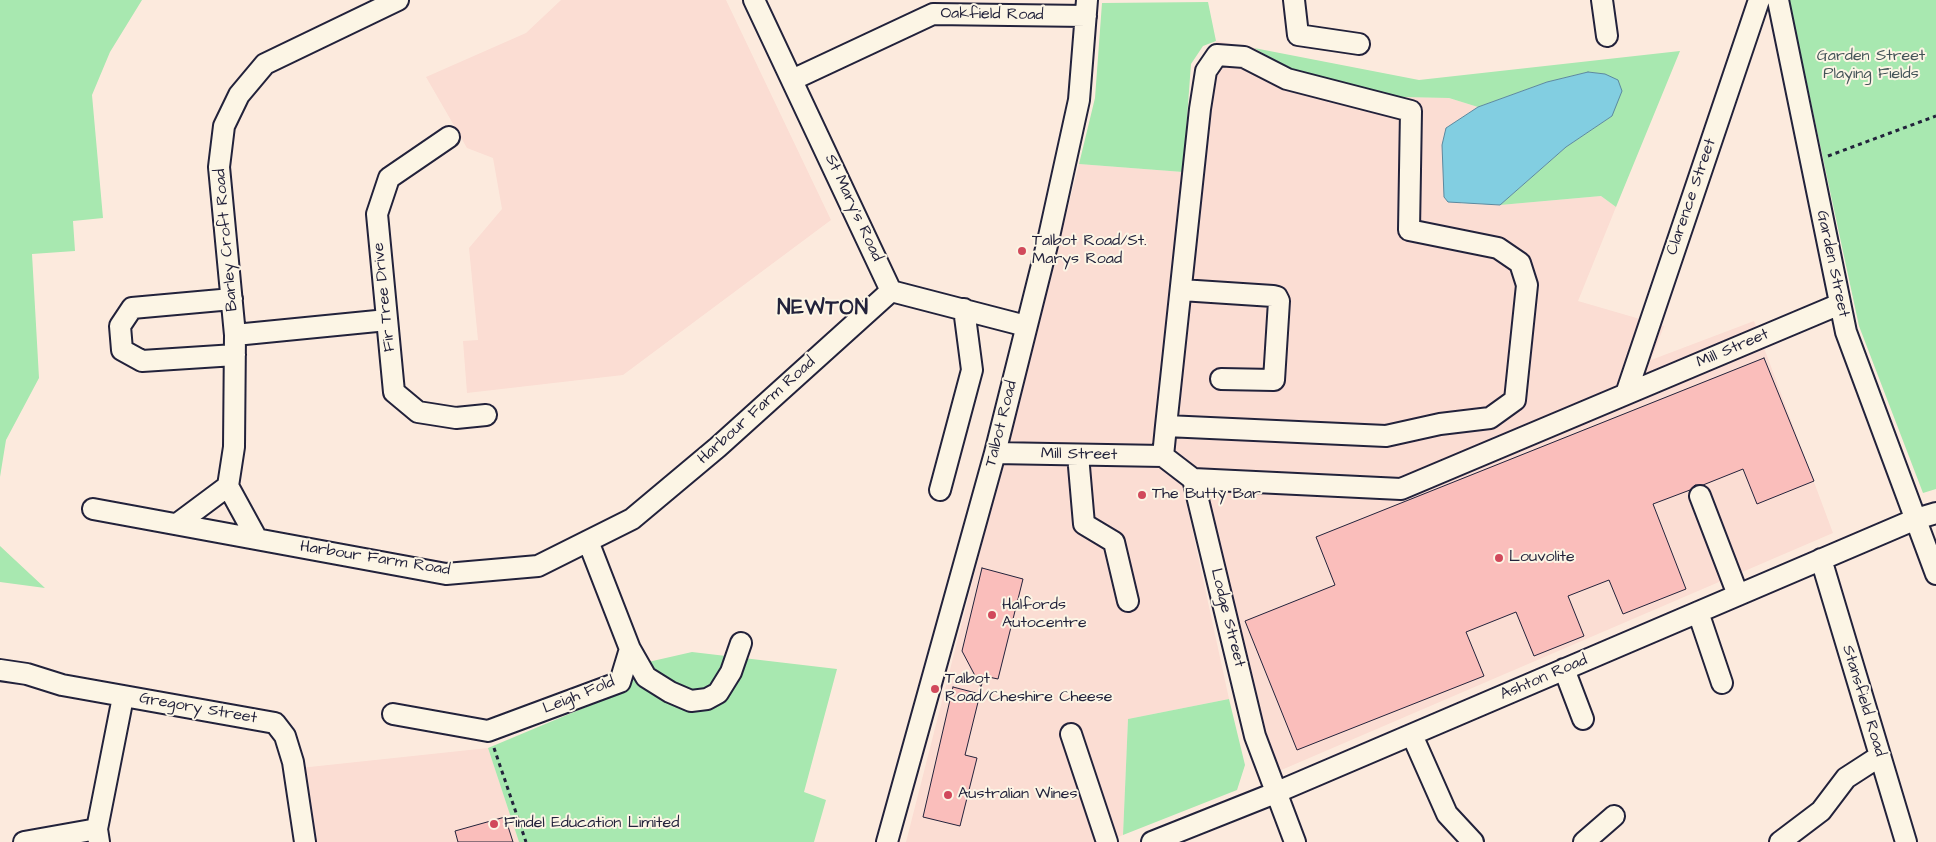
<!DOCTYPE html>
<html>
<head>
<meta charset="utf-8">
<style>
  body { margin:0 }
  canvas { display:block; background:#fceadd }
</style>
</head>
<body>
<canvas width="1936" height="842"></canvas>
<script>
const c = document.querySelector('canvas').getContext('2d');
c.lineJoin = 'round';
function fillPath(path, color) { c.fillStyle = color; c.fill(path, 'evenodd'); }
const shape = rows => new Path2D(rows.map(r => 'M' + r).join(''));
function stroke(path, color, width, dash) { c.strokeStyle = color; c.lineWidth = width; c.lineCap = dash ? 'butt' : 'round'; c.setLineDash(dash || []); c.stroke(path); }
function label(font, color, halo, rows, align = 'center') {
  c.font = font + ' "Architects Daughter",sans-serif'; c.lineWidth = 4; c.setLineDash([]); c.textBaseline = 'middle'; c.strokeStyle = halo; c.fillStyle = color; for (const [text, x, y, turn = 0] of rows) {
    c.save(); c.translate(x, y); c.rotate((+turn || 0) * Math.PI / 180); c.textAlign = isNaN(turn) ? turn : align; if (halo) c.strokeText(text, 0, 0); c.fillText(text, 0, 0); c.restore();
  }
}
const built = shape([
  [561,0,726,0,831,220,623,375,467,393,463,341,478,340,469,248,502,209,493,158,467,148,426,77,526,33],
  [1216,41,1254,48,1291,70,1402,97,1449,98,1478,107,1446,128,1461,204,1500,205,1601,196,1616,207,1578,301,1664,326,1651,360,1754,321,1833,533,1279,771,1264,726,1208,493,1196,470,1173,450],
  [1079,164,1183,172,1154,464,1182,482,1229,699,1128,719,1123,835,1107,842,906,842],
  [488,748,519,842,313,842,300,768]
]);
const green = shape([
  [0,0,142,0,110,52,92,95,103,218,73,221,75,251,32,254,39,378,6,440,0,477],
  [1789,0,1936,0,1936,489,1923,493,1859,326],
  [1208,2,1216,41,1203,46,1191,64,1183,172,1079,164,1095,98,1102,3],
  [1254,48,1419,80,1680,51,1616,207,1601,196,1500,205,1566,147,1612,116,1604,74,1588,72,1547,82,1478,107,1449,98,1402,97,1291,70],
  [0,546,45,588,0,582],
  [692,652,837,669,804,792,826,800,814,842,519,842,488,748,624,691,635,665],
  [1229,699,1245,765,1237,790,1123,835,1128,719]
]);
const water = shape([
  [1588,72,1605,74,1618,80,1622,91,1612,116,1566,147,1500,205,1448,202,1444,197,1442,145,1446,128,1478,107,1547,82,1588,72]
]);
const building = shape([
  [1764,358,1814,481,1757,504,1743,469,1703,485,1695,485,1690,490,1653,504,1686,589,1623,614,1609,580,1568,596,1584,636,1534,656,1516,612,1466,632,1484,676,1297,750,1245,621,1335,585,1316,537,1764,358],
  [982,568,1023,579,998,679,984,676,981,687,962,651,982,568],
  [953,687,980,694,965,755,977,758,960,826,923,817,953,687],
  [505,817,513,842,458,842,455,831,505,817]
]);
const path = shape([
  [1828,156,1936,116],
  [494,748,526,842]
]);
const minor = shape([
  [754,0,891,291,1026,326],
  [1294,0,1298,35,1359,44],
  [1602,0,1607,36],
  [1778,0,1846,332,1936,574],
  [792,80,933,14,1086,16],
  [449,137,389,178,377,214,394,392,418,412,456,418,486,415],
  [1181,290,1273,296,1277,297,1279,301,1274,380,1221,379],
  [232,299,132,308,120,326,122,350,142,361,235,355],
  [235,335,387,320],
  [1626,394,1759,0],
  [995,453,1163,456],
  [1078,455,1084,524,1114,542,1128,601],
  [1163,456,1166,426,1200,109,1206,71,1217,55,1244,57,1287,79,1411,111,1409,230,1498,248,1520,263,1527,285,1515,400,1490,418,1440,424,1386,436,1166,426],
  [1163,456,1193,479,1255,736,1295,842],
  [1193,479,1401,489,1840,304],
  [228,486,234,447,235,335,219,167,224,126,239,95,265,64,398,0],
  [940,490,972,370,964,309],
  [1700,496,1738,595],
  [93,509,446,574,538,566,632,519,718,447,891,291],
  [177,524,228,486,257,539],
  [1821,559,1906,842],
  [1698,612,1722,683],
  [630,649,646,677,670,692,691,701,707,699,718,693,731,672,741,643],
  [1564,669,1583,719],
  [0,670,27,674,62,685,275,723,285,736,293,762,305,842],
  [393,714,488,731,620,682,630,649,588,541],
  [1071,734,1107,842],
  [1412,735,1447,814,1473,842],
  [24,842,97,829],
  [99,842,97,829,123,697],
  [887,842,995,453,1048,241,1079,100,1087,0],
  [1152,842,1275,793,1916,519,1936,513],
  [1584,842,1614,816],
  [1780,842,1821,811,1846,778,1880,756]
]);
const markers = [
  [1022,251,5,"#d1495b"],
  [1142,495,5,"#d1495b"],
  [1499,558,5,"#d1495b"],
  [992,615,5,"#d1495b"],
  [935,689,5,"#d1495b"],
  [948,795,5,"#d1495b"],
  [494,824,5,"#d1495b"]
];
const streetNames = [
  ["Oakfield Road",992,15,1],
  ["Clarence Street",1692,197,-71],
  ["St Mary's Road",853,208,65],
  ["Barley Croft Road",227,240,-95],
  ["Garden Street",1832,264,78],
  ["Fir Tree Drive",385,297,-96],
  ["Mill Street",1733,349,-23],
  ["Harbour Farm Road",757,411,-42],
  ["Talbot Road",1002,424,-76],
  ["Mill Street",1079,455,1],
  ["Harbour Farm Road",375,559,9],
  ["Lodge Street",1227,618,76],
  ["Ashton Road",1544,678,-23],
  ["Leigh Fold",579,696,-22],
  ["Stansfield Road",1863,701,73],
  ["Gregory Street",198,709,10]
];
const parkNames = [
  ["Garden Street",1871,57],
  ["Playing Fields",1871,75]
];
const poiNames = [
  ["Talbot Road/St.",1032,242],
  ["Marys Road",1032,260],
  ["The Butty Bar",1152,495],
  ["Louvolite",1509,558],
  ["Halfords",1002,606],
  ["Autocentre",1002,624],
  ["Talbot",945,680],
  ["Road/Cheshire Cheese",945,698],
  ["Australian Wines",958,795],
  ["Findel Education Limited",504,824]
];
const districtNames = [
  ["NEWTON",823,310]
];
fillPath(built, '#fbddd3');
fillPath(green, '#a8e8b0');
fillPath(water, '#82cee1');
stroke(water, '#5c899f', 1);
fillPath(building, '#fabebb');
stroke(building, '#22223b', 1);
stroke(minor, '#22223b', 24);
stroke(path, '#22223b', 3, [4, 4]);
stroke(minor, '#fcf5e5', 20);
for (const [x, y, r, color] of markers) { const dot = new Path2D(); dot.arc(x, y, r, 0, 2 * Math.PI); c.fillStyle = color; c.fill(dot); stroke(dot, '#fcf5e5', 2); }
label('16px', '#22223b', '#fcf5e5', streetNames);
label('16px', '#445458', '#fcf5e5', parkNames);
label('16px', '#22223b', '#fcf5e5', poiNames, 'left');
c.letterSpacing = '1px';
label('bold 21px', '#22223b', '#fcf5e5', districtNames);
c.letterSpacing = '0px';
</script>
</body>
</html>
